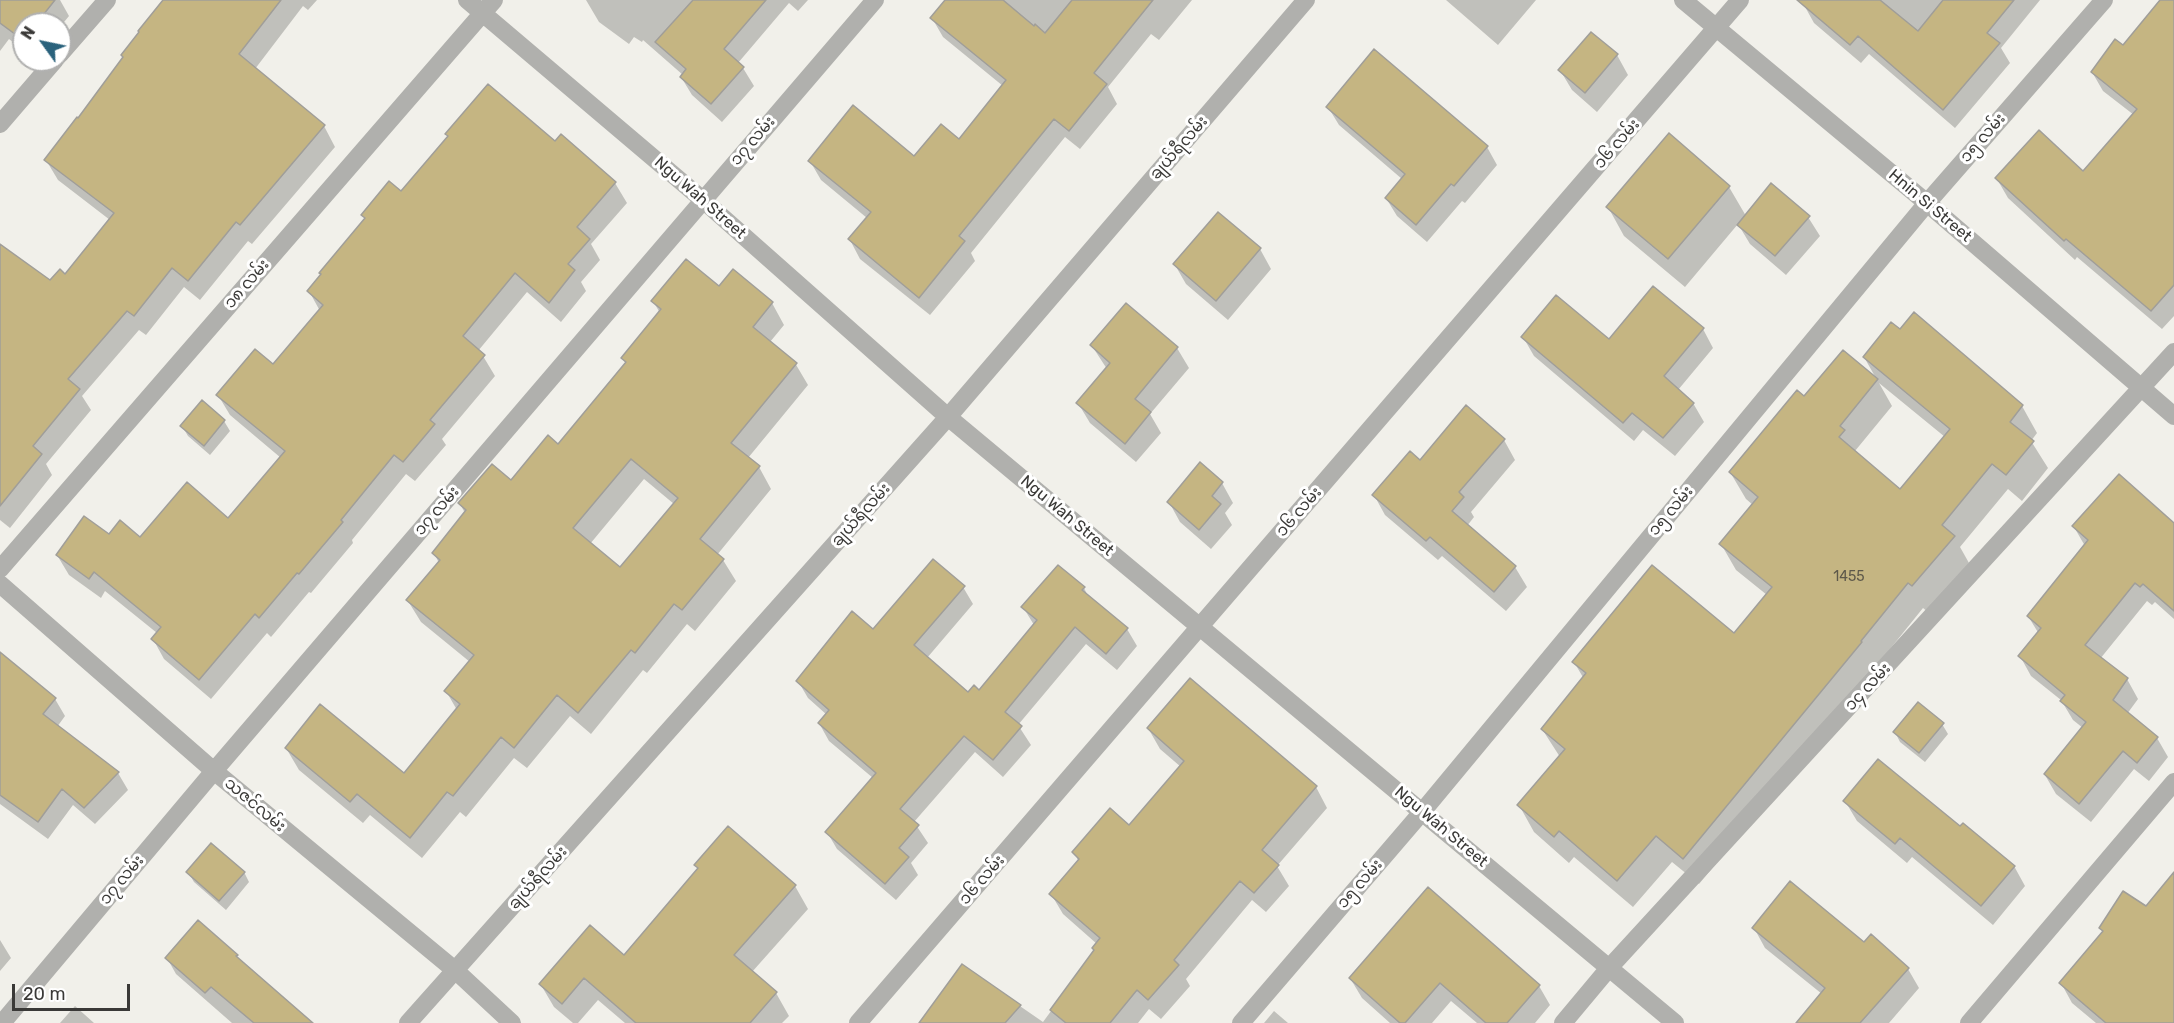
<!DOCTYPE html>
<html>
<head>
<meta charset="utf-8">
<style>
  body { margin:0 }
  #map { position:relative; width:2174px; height:1023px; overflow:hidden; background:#f1f0ea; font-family:Rubik,sans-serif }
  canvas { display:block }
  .north { position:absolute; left:12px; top:12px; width:60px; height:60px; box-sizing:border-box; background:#fff; border:2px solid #b0b0af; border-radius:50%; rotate:303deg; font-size:16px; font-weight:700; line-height:24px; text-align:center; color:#3a3937 }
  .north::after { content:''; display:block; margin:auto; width:21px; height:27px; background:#2a627c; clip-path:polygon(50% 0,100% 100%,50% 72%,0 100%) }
  .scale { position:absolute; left:12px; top:984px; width:118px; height:27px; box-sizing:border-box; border:3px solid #3a3937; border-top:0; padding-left:8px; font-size:18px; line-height:21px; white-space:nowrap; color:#3a3937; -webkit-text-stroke:4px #fff; paint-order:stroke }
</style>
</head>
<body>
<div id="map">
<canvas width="2174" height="1023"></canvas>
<div class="north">N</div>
<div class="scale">20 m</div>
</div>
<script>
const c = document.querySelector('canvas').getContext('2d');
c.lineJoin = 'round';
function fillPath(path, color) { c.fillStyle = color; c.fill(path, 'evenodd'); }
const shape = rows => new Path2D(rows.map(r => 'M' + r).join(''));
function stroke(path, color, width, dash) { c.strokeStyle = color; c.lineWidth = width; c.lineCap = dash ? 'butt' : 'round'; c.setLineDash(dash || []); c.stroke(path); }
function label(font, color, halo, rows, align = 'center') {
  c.font = font + ' Rubik,"Noto Sans Myanmar",sans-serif'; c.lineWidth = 6; c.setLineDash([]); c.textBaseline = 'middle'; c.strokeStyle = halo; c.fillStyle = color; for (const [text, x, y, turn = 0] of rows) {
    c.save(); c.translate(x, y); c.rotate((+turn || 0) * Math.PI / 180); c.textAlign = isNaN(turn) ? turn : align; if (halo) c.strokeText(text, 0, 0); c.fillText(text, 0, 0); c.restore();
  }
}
const shadow = shape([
  [0,0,60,0,69,16,60,27,60,24,24,24,24,51,9,39,0,51],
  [165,0,317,0,308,10,303,6,255,69,324,126,335,147,252,244,248,241,200,300,184,287,146,335,139,330,82,396,91,410,46,464,52,475,10,528,0,520,0,246,50,282,65,276,110,220,58,180,46,160,78,120],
  [586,0,808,0,798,11,789,3,738,63,743,68,754,86,722,122,692,95,681,77,683,75,643,40,642,42,634,37,629,44,599,22],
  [947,0,1192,0,1159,40,1151,34,1108,87,1117,104,1080,149,1065,137,971,253,975,261,930,315,860,259,850,240,867,218,821,180,810,161,914,158,960,141,1003,86,943,37,932,18],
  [1446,0,1536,0,1498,45],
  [1808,0,2040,0,2001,48,2010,63,1955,128,1869,54,1861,63,1814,23,1804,5],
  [2162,0,2174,0,2174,316,2162,329,2077,257,2075,260,2008,198,1997,179,2084,173,2134,115,2103,91,2092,72,2123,47],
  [1617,55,1628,75,1597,112,1572,90,1560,70],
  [1328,107,1487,147,1497,165,1465,203,1462,201,1427,242,1397,216,1386,198,1402,179,1339,125],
  [447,134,555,143,561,136,615,183,627,203,591,244,600,260,581,282,586,291,561,322,527,292,478,351,483,356,495,376,442,439,446,445,415,481,406,474,352,540,353,543,311,593,309,592,271,637,267,633,211,699,164,659,153,639,157,633,105,591,101,598,69,575,57,555,109,536,140,539,228,520,281,458,230,415,218,395,273,366,320,311,309,291,366,220,363,215,402,193,449,138],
  [1729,187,1746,216,1808,217,1820,236,1786,275,1750,244,1738,224,1685,287,1624,236,1608,207],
  [1260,249,1271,269,1228,320,1186,284,1175,265],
  [719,288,772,303,784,325,770,342,795,363,808,385,748,458,759,467,771,489,717,555,723,560,736,581,695,631,687,624,647,673,643,670,591,734,570,716,527,768,514,758,466,817,460,812,422,858,370,815,363,823,299,770,286,748,404,775,457,710,446,691,470,662,421,622,408,601,439,563,434,553,465,513,460,504,511,482,559,446,626,364,622,358,660,313,653,301],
  [644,479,674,504,621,570,590,544],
  [1126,305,1177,348,1189,368,1150,414,1161,433,1136,462,1090,423,1078,403,1107,369,1092,346],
  [1914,314,2022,406,2037,433,2031,441,2048,468,2022,501,2008,489,1960,547,1969,563,1928,612,1923,608,1750,823,1699,884,1672,862,1633,907,1574,857,1569,863,1534,832,1519,805,1560,757,1542,729,1584,679,1574,662,1735,635,1767,595,1736,570,1721,544,1753,505,1746,499,1730,472,1804,399,1877,380,1864,357,1900,331],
  [1879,383,1945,437,1901,491,1855,451,1892,406],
  [1703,329,1713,348,1678,390,1693,403,1704,422,1675,456,1643,430,1634,441,1534,356,1523,337,1609,341],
  [202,403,224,421,230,431,210,455,188,436,182,426],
  [1504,440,1515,460,1471,512,1474,517,1467,526,1515,567,1527,587,1506,611,1442,556,1438,560,1385,515,1374,495,1420,462],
  [1222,483,1233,503,1225,513,1232,525,1211,549,1180,522,1169,502],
  [2174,525,2174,619,2155,602,2152,605,2147,601,2100,659,2127,679,2138,699,2127,714,2157,738,2168,757,2149,781,2134,769,2091,822,2056,794,2045,775,2083,728,2073,720,2061,700,2031,676,2020,656,2039,634,2028,616,2085,546,2074,527],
  [963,587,973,604,927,658,969,694,979,692,1034,625,1023,607,1084,588,1089,598,1127,629,1137,646,1117,670,1086,644,1018,725,1031,745,1003,777,975,752,914,822,928,843,911,863,918,875,896,900,837,849,827,832,873,778,829,741,819,723,827,715,808,698,798,681,873,631],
  [0,654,55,699,65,716,57,727,118,773,128,790,95,824,73,805,48,839,0,804],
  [1942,724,1948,734,1925,762,1900,742,1895,732],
  [1148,728,1316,787,1327,808,1277,866,1289,886,1266,912,1252,900,1186,979,1190,986,1161,1019,1149,1009,1138,1023,921,1023,962,966,1043,1022,1095,951,1097,944,1063,914,1051,894,1079,862,1074,852,1130,827,1181,767,1160,749],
  [1845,801,1960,828,2014,866,2025,886,1993,925,1912,857,1907,863,1857,821],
  [696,865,795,886,808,909,752,972,776,993,789,1016,782,1023,625,1023,598,1000,578,1023,573,1023,554,1007,541,985,624,957,699,869],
  [188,872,244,872,249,882,226,910,194,882],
  [2174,874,2174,1023,2096,1023,2072,1003,2061,983,2103,933,2100,928,2146,908],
  [198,922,236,956,303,1023,232,1023,176,974,167,958],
  [1754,928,1864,944,1908,969,1919,988,1889,1023,1812,1023,1822,994,1765,948],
  [0,940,11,958,0,971],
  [1350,978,1539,986,1550,1005,1535,1023,1477,1023,1451,1001,1432,1023,1390,1023,1362,998],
  [75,1006,94,1023,60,1023],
  [1274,1011,1288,1023,1264,1023]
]);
const building = shape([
  [0,0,55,0,36,24,24,24,23,40,0,23,0,0],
  [163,0,281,0,239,54,325,125,240,225,236,222,188,281,172,268,134,316,127,311,68,379,80,389,33,446,42,454,0,506,0,244,50,280,60,269,65,274,114,213,44,160,77,117,78,118,123,57,121,55,139,32,138,31,163,0],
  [693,0,766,0,724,49,744,67,711,104,680,77,686,69,655,42,693,0],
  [945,0,1003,0,1034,26,1035,24,1045,33,1072,0,1153,0,1094,73,1107,84,1069,131,1054,119,959,236,965,241,919,298,848,239,871,212,808,161,853,105,914,156,941,124,959,139,1006,80,930,18,945,0],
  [1797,0,1880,0,1918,31,1943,0,2014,0,1987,33,2000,43,1943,110,1858,36,1850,45,1797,0],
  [2160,0,2174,0,2174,285,2151,311,2066,239,2064,241,1995,178,2039,130,2083,171,2137,109,2091,72,2115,39,2123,45,2160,0],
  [1591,32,1618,54,1585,93,1558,70,1591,32],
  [1374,49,1488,146,1454,186,1451,184,1416,225,1385,198,1405,174,1326,107,1374,49],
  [488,84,555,141,561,134,616,182,577,227,590,239,568,264,575,270,549,303,515,273,463,336,485,355,430,420,435,424,403,462,394,455,341,520,343,522,299,574,297,573,259,618,255,614,199,680,151,639,161,627,94,572,89,579,56,555,84,516,109,534,120,520,140,537,187,482,228,518,285,451,216,395,255,349,273,364,323,305,307,291,321,274,319,273,365,218,361,215,389,181,401,191,448,136,445,134,488,84],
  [1669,133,1730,186,1668,259,1606,207,1669,133],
  [1771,183,1810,216,1775,256,1737,225,1771,183],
  [1218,212,1261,248,1216,301,1173,264,1218,212],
  [686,259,719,286,733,269,773,302,753,327,797,363,731,443,760,466,700,539,724,559,682,610,674,604,635,653,631,650,578,713,557,695,514,748,501,737,453,796,447,792,410,838,357,794,350,802,285,748,320,704,404,773,460,704,444,691,474,655,406,600,440,560,432,553,466,510,458,503,492,464,511,480,548,435,558,444,626,362,621,358,661,309,651,301,686,259],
  [631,459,678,498,620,567,573,528,631,459],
  [1653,286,1704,328,1664,376,1694,403,1663,438,1632,413,1623,423,1521,337,1556,295,1609,339,1653,286],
  [1126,303,1178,347,1135,399,1151,412,1125,444,1076,403,1110,363,1090,345,1126,303],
  [1914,312,2023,405,2010,422,2034,441,2006,475,1992,464,1942,525,1955,536,1912,586,1908,583,1861,641,1862,642,1683,859,1656,836,1617,881,1559,831,1554,837,1517,805,1565,749,1541,729,1586,673,1572,662,1652,565,1734,633,1772,587,1719,544,1758,497,1729,472,1797,390,1804,396,1843,350,1878,379,1840,426,1845,430,1839,437,1900,489,1950,429,1863,357,1891,322,1900,329,1914,312],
  [202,400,225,420,204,446,180,426,202,400],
  [1466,405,1505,439,1459,492,1464,497,1452,511,1516,566,1494,592,1430,537,1426,541,1372,495,1410,451,1420,460,1466,405],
  [1200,462,1223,482,1212,496,1221,504,1199,530,1167,502,1200,462],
  [2119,474,2174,523,2174,611,2143,584,2140,587,2135,583,2085,645,2128,678,2113,700,2158,737,2137,763,2123,751,2079,804,2044,774,2086,722,2060,701,2065,695,2018,656,2041,628,2027,616,2088,540,2072,526,2119,474],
  [933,559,965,586,914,645,968,692,974,685,979,690,1037,620,1021,607,1058,565,1085,587,1082,590,1128,628,1106,654,1075,627,1005,712,1022,726,993,760,964,736,900,809,919,825,899,848,909,857,885,884,825,832,876,773,818,723,829,710,796,681,852,611,873,629,933,559],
  [0,652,56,698,43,714,119,772,84,808,62,789,38,822,0,795,0,652],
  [1190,678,1317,786,1262,850,1279,865,1254,893,1240,881,1174,960,1179,965,1148,1000,1137,990,1110,1023,1066,1023,1050,1010,1094,950,1092,948,1100,938,1049,894,1079,859,1072,852,1110,808,1129,825,1184,761,1147,728,1190,678],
  [1918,702,1944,723,1919,753,1893,732,1918,702],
  [1878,759,1960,826,1963,823,2015,866,1981,906,1900,838,1895,844,1843,801,1878,759],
  [728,826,796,885,734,955,777,992,750,1023,636,1023,584,978,562,1004,539,984,590,925,624,955,698,868,694,865,728,826],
  [211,843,245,872,219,901,186,872,211,843],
  [2174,872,2174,1023,2106,1023,2059,983,2103,931,2099,928,2123,891,2146,906,2174,872],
  [1790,881,1864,942,1871,934,1909,968,1860,1023,1796,1023,1825,988,1752,928,1790,881],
  [1428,887,1540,985,1507,1023,1486,1023,1440,983,1405,1023,1400,1023,1349,978,1428,887],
  [198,920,238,955,236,956,313,1023,254,1023,211,987,205,993,165,958,198,920],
  [962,964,1021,1005,1005,1023,919,1023,962,964]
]);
const minor = shape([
  [467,0,703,200,948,417,1675,1023],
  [1683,0,1927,203,2174,416],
  [60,54,107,0],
  [0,124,55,60],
  [0,569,494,0],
  [0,584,214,771,456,971,512,1023],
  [2,1023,214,771,875,0],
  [408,1023,948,417,1306,0],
  [858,1023,1740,0],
  [1241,1023,1422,812,1927,203,2104,0],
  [1563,1023,1609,968,2174,352],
  [1969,1023,2174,782]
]);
const numberNames = [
  ["1455",1849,577]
];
const streetNames = [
  ["၁၅ လမ်း",1983,138,-49],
  ["၁၇ လမ်း",753,141,-49],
  ["၁၆ လမ်း",1617,144,-49],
  ["ချယ်ရီလမ်း",1179,148,-49],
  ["Ngu Wah Street",700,198,41],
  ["Hnin Si Street",1930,206,40],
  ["၁၈ လမ်း",247,284,-49],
  ["၁၇ လမ်း",437,511,-49],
  ["၁၅ လမ်း",1671,511,-50],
  ["၁၆ လမ်း",1299,512,-49],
  ["ချယ်ရီလမ်း",861,515,-48],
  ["Ngu Wah Street",1067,516,40],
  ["၁၄ လမ်း",1868,687,-47],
  ["သဇင်လမ်း",255,805,40],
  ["Ngu Wah Street",1441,827,40],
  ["ချယ်ရီလမ်း",538,878,-48],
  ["၁၇ လမ်း",122,880,-50],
  ["၁၆ လမ်း",982,880,-49],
  ["၁၅ လမ်း",1360,884,-49]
];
fillPath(shadow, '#0003');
fillPath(building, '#c5b582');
stroke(building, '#a09e99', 1.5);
stroke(minor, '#b0b0ad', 18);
label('14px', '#5d584a', null, numberNames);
label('16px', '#3a3937', '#fff', streetNames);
</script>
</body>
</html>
